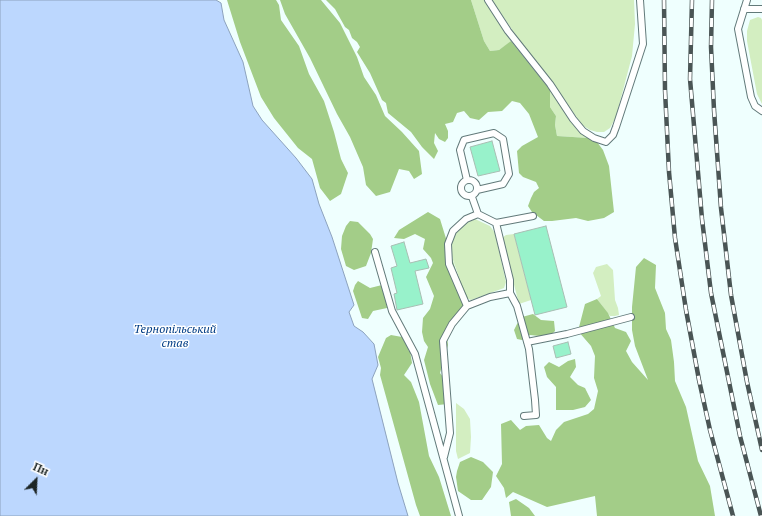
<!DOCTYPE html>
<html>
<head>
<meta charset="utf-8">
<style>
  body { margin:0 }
  #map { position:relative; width:762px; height:516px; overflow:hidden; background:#effffe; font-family:"PT Serif",serif }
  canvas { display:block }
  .north { position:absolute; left:16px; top:460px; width:40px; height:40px; -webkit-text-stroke:3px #fff; paint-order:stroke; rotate:24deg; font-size:11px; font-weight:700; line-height:16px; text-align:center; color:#1c2525 }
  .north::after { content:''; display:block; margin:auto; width:14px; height:18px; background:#1c2525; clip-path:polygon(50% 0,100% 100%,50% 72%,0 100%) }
</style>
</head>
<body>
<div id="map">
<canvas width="762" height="516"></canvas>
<div class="north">Пн</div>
</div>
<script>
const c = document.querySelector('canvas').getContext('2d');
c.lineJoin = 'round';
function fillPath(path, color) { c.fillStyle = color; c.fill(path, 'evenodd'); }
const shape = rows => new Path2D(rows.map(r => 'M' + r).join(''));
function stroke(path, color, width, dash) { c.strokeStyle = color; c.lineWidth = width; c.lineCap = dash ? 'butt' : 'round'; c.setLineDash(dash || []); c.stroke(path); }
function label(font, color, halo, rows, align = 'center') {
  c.font = font + ' "PT Serif",serif'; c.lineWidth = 3; c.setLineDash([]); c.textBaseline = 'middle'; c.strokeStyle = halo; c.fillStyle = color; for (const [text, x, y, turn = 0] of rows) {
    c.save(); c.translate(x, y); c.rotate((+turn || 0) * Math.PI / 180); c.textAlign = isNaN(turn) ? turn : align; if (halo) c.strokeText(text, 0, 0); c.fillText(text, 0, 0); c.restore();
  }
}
const green = shape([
  [471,0,484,0,511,41,508,44,499,50,490,51,484,41],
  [492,0,634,0,635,24,632,56,616,117,610,128,604,132,597,132,590,130,582,125,555,86,519,40],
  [758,17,761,18,762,20,762,104,757,94,747,41,747,31,750,20],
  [550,90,579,131,588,138,557,136,555,125,556,116,550,107],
  [475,219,490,226,495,233,506,282,504,288,471,300,466,298,451,254,452,240,455,232,460,226],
  [514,234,531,300,519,304,502,238,506,235],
  [607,264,613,270,615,300,618,308,619,315,615,316,610,316,597,299,601,296,593,273,596,267],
  [456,403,464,409,470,419,471,437,470,453,458,459,456,451]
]);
const forest = shape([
  [227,0,276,0,279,5,281,20,299,46,309,74,324,101,334,132,341,159,348,173,341,194,330,201,320,188,312,159,298,148,274,118,261,97,240,42],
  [280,0,321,0,340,23,357,57,364,77,376,95,385,116,402,132,419,151,422,174,414,179,409,171,399,169,390,192,376,196,366,185,363,167,350,137,337,114,310,58,285,14],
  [326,0,471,0,484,41,490,51,499,50,511,41,550,90,550,107,556,116,555,125,557,136,588,138,597,142,603,150,609,166,614,212,604,218,588,221,576,218,552,221,544,221,532,212,528,206,531,198,534,192,539,188,536,182,523,177,519,173,517,151,522,146,538,137,529,114,520,103,512,101,502,111,488,112,479,120,470,118,464,111,457,113,453,122,445,124,448,131,448,138,445,142,439,139,435,133,434,143,438,151,434,159,422,147,411,132,388,113,386,103,382,100,370,73,357,52,360,47,357,42,352,38,349,30,345,27,335,9],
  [428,212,440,219,456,271,468,298,462,309,446,330,448,345,440,373,449,385,448,404,438,405,430,384,424,360,428,347,424,341,422,332,423,318,430,309,434,296,426,277,433,263,431,258,423,249,425,239,415,234,404,239,394,238,399,230],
  [350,221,358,222,370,234,373,239,371,253,366,266,354,270,346,266,341,249,342,236,346,226],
  [644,258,656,265,655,288,665,313,666,329,671,340,674,362,675,381,686,407,698,461,710,486,715,516,597,516,595,496,547,507,513,492,506,498,504,488,496,476,502,464,501,424,511,420,520,430,526,426,539,425,547,438,551,441,556,430,564,422,588,414,594,409,598,391,594,378,595,356,591,346,578,331,585,304,597,299,608,313,615,328,626,332,631,341,626,351,632,362,648,380,635,346,632,330,632,307,636,267],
  [358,281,370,288,382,285,390,296,387,308,373,311,368,319,362,318,353,291,355,285],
  [533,314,541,320,554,321,555,331,549,337,530,335,522,340,517,339,514,330,517,324,522,317],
  [391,335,402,337,408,345,408,350,410,351,412,363,404,375,411,382,419,402,429,456,439,477,451,516,420,516,416,505,380,375,381,368,378,357,386,338],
  [575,359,576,367,570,377,578,385,585,388,591,400,585,407,573,410,556,410,556,387,547,377,544,367,549,362,559,367,568,361],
  [471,457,483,462,493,472,491,487,482,500,471,500,458,491,456,477,457,471,460,462],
  [516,499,529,508,535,516,511,516,509,502]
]);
const water = shape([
  [0,0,216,0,221,3,224,20,243,62,253,106,262,120,296,158,312,179,319,204,332,237,354,305,349,312,354,326,363,332,374,344,378,365,372,379,398,483,408,516,0,516,0,0]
]);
const building = shape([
  [492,141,500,171,478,176,470,147,492,141],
  [546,226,567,307,535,315,514,234,546,226],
  [404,242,410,263,426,259,429,268,415,271,423,304,397,310,394,294,397,293,391,268,397,266,391,246,404,242],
  [568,342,571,354,556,358,553,346,568,342]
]);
const lane = shape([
  [488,0,508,31,550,84,573,119,583,131,594,138,606,142,613,135,616,127,643,44,640,0],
  [747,0,738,29,751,97,755,106,762,111],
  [744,9,762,9],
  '461 188a8 8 0 1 1 16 0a8 8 0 1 1-16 0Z',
  [467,180,460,150,464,140,494,133,503,139,509,174,503,184,477,190],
  [496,223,533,216],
  [375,252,392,311,415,354,459,516],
  [510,293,517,306,529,349,535,400,536,415,524,416],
  [467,306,449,264,448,244,453,231,466,219,478,214],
  [527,342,567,334,631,317],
  [444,457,450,433,443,341,452,324,467,306,490,297,510,293,510,280,496,223,478,214,472,197]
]);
const rail = shape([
  [664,0,665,90,669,172,675,238,686,310,699,380,710,430,733,516],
  [692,0,690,79,702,219,711,293,740,436,761,516],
  [712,0,711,47,714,110,721,208,731,295,747,382,762,450]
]);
const waterNames = [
  ["Тернопільський",175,330],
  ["став",175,344]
];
fillPath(green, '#d3eec1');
fillPath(forest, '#a3cd88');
fillPath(water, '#bcd7fe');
stroke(water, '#8ca2bd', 1);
fillPath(building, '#98f2cb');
stroke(building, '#a8beb3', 1);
stroke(lane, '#627a7a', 8);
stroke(lane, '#fff', 6);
stroke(rail, '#4a5555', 4.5);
stroke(rail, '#fff', 3, [9]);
label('italic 12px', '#003c84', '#fff', waterNames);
</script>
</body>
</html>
